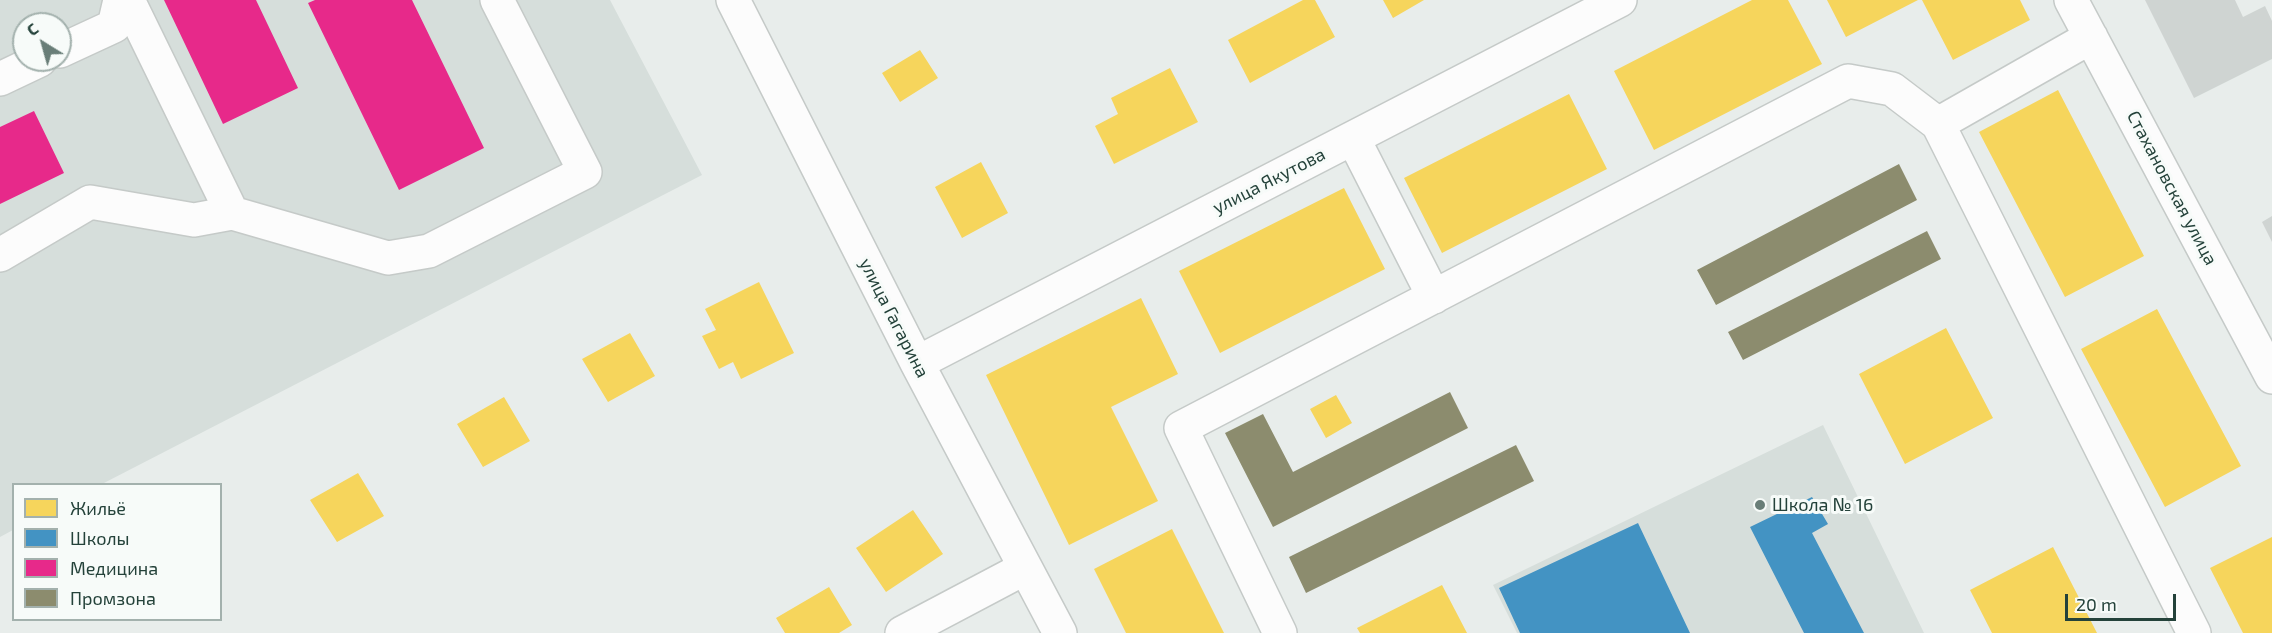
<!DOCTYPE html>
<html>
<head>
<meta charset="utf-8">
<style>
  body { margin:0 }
  #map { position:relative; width:2272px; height:633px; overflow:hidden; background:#e8edeb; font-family:"Exo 2",sans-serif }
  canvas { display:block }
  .legend { position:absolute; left:12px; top:483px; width:210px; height:138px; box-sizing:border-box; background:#f7fbf9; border:2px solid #a3b1ad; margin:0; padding:8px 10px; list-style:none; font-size:18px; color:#24423a }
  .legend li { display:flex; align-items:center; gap:12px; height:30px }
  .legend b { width:30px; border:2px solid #a3b1ad }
  .north { position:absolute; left:12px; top:12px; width:60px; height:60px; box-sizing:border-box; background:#f7fbf9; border:2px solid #a3b1ad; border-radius:50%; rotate:323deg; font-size:16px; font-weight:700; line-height:24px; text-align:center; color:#24423a }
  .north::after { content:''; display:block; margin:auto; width:21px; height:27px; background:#697e78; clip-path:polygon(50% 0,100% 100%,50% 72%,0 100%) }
  .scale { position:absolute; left:2065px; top:594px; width:111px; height:27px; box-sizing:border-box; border:3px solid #24423a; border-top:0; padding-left:8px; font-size:18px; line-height:21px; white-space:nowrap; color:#24423a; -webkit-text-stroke:4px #f7fbf9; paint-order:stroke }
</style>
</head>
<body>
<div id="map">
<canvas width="2272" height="633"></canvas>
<ul class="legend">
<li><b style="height:16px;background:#f6d55c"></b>Жильё</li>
<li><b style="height:16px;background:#4393c3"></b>Школы</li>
<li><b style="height:16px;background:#e7298a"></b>Медицина</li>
<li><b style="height:16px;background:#8c8c6e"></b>Промзона</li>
</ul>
<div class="north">С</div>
<div class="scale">20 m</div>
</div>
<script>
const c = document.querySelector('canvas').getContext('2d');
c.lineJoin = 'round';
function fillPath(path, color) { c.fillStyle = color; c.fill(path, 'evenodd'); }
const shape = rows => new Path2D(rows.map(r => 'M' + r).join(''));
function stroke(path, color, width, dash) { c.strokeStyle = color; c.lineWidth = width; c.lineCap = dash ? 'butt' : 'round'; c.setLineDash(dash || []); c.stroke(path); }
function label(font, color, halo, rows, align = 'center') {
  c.font = font + ' "Exo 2",sans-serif'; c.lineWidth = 6; c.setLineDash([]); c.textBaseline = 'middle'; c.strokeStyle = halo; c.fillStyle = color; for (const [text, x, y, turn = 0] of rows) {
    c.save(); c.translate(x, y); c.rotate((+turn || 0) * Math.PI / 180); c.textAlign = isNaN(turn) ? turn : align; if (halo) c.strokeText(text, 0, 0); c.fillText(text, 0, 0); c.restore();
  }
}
const built = shape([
  [0,0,610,0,702,175,102,484,14,484,13,530,0,537],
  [24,24,60,24,60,60,24,60],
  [1823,425,1924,633,1517,633,1493,585]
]);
const homes = shape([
  [1303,0,1315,0,1335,37,1250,83,1228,40],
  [1383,0,1424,0,1393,18],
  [1752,0,1788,0,1822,64,1654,150,1614,71],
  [1827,0,1918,0,1846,37],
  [1922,0,2020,0,2030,20,1953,60],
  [920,50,938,78,900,102,882,73],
  [1170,68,1198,122,1114,164,1095,126,1118,114,1111,98],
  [2058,90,2144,256,2065,297,1979,132],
  [1569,94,1607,169,1442,253,1404,178],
  [981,162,1008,213,962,238,935,187],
  [1344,188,1385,269,1220,353,1179,271],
  [759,282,794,353,741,379,733,362,719,369,702,336,716,330,705,309],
  [1141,298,1178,374,1111,407,1158,501,1069,545,986,375],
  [2157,309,2241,466,2165,507,2081,349],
  [1946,328,1993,418,1905,464,1859,374],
  [630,333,655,376,608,402,582,359],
  [1336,395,1352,423,1326,438,1310,409],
  [504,397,530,441,483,467,457,424],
  [358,473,384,516,337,542,310,500],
  [913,510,943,554,886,592,856,548],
  [1172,529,1224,633,1126,633,1094,569],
  [2272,537,2272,633,2243,633,2210,568],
  [2053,547,2097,633,1992,633,1970,590],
  [1442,585,1467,633,1360,633,1357,628],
  [829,587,852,625,839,633,785,633,776,618]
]);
const schools = shape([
  [1812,497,1828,524,1812,533,1864,633,1804,633,1750,527],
  [1638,523,1690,633,1520,633,1499,588]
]);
const health = shape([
  [164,0,256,0,298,88,223,124],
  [315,0,412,0,484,148,399,190,308,3],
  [34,111,64,173,0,204,0,127]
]);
const industry = shape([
  [1899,164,1917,200,1716,305,1697,270],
  [1927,231,1941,259,1743,360,1728,332],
  [1450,392,1468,428,1273,527,1225,433,1263,414,1293,472],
  [1516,445,1534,481,1306,593,1289,557]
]);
const building = shape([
  [2145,0,2235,0,2243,17,2265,6,2272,21,2272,59,2194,98],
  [2272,216,2272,242,2262,222]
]);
const minor = shape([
  [128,0,232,213,388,258,429,251,585,172,497,0],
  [733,0,917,363,1060,633],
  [2071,0,2272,377],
  [60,51,114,26,120,0],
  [0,79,40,60],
  [1938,124,2194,633],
  [1353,138,1434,297],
  [0,255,90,202,194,220,232,213],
  [917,363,1620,0],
  [902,633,1025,568],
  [1280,633,1181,428,1848,81,1892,89,1938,124,2091,37]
]);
const markers = [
  [1760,505,6,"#697e78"]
];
const streetNames = [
  ["улица Якутова",1269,181,-27],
  ["Стахановская улица",2172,188,62],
  ["улица Гагарина",894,318,63]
];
const poiNames = [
  ["Школа № 16",1772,505]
];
fillPath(built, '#d6dedb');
fillPath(homes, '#f6d55c');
fillPath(schools, '#4393c3');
fillPath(health, '#e7298a');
fillPath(industry, '#8c8c6e');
fillPath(building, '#cfd4d2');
stroke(minor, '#c5cac8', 36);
stroke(minor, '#fcfcfc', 33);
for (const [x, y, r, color] of markers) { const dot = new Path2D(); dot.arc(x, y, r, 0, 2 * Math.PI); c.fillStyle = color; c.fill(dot); stroke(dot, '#f7fbf9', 2); }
label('18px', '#24423a', '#f7fbf9', streetNames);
label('18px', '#24423a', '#f7fbf9', poiNames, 'left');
</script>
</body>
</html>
